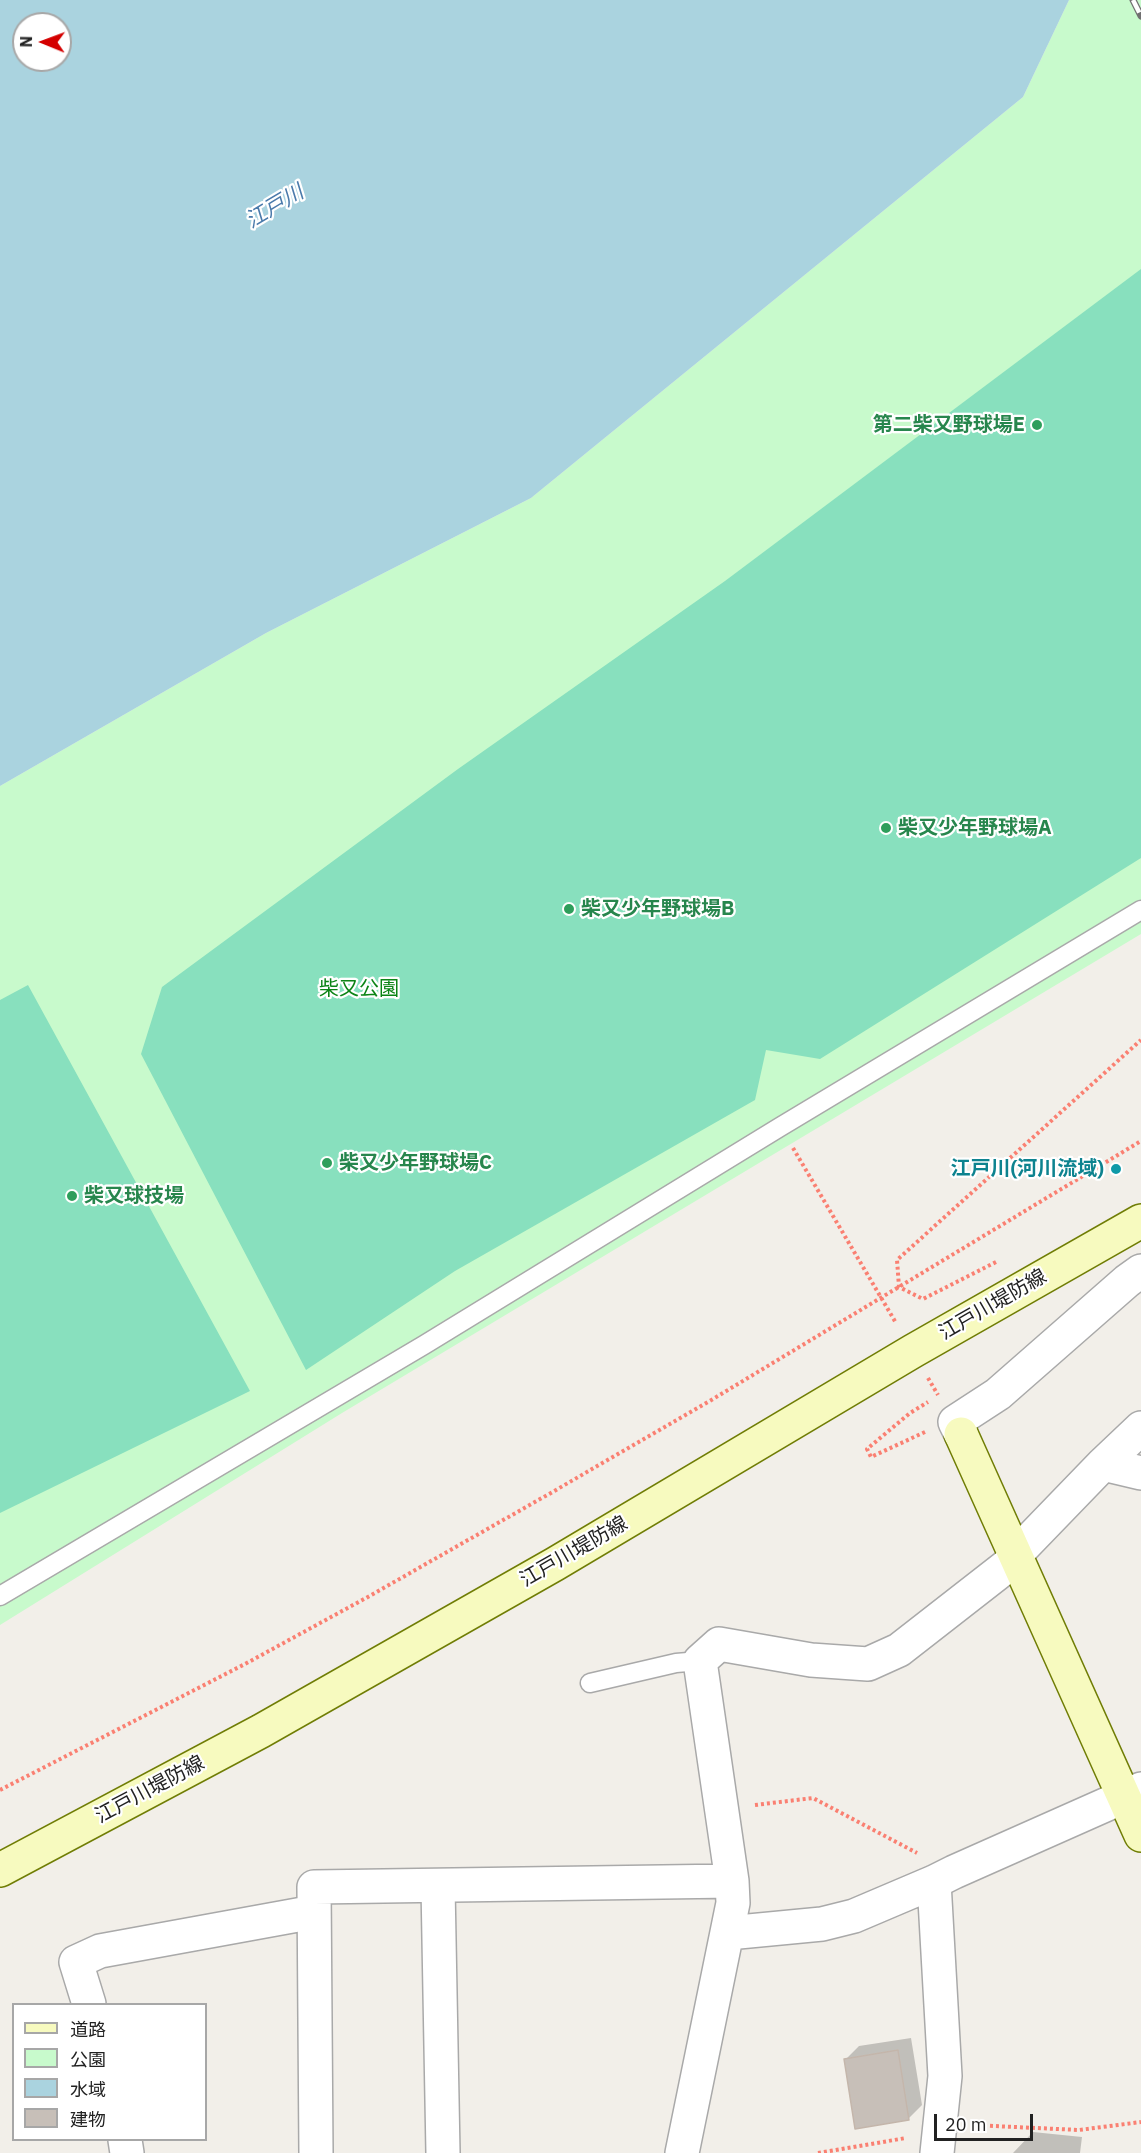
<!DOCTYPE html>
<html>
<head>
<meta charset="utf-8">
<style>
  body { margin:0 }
  #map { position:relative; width:1141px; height:2153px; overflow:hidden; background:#f2efe9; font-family:"IBM Plex Sans","Noto Sans JP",sans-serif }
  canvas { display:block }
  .legend { position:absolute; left:12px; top:2003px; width:195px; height:138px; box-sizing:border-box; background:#fff; border:2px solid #a7a7a7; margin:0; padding:8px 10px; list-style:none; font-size:18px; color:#222 }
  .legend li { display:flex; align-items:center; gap:12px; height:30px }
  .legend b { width:30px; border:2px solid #a7a7a7 }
  .north { position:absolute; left:12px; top:12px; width:60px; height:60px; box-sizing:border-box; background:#fff; border:2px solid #a7a7a7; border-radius:50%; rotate:271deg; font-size:16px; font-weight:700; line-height:24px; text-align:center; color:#222 }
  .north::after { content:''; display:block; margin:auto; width:21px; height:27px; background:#d40000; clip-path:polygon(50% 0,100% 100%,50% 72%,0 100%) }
  .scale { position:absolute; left:934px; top:2114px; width:99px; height:27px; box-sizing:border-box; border:3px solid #222; border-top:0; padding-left:8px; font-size:18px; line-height:21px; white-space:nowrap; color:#222; -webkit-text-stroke:4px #fff; paint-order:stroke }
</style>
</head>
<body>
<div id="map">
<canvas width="1141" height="2153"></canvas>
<ul class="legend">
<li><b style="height:8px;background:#f7fabf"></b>道路</li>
<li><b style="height:16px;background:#c8facc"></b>公園</li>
<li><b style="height:16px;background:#aad3df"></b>水域</li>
<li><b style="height:16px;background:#c7bfb8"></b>建物</li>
</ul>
<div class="north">N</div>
<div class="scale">20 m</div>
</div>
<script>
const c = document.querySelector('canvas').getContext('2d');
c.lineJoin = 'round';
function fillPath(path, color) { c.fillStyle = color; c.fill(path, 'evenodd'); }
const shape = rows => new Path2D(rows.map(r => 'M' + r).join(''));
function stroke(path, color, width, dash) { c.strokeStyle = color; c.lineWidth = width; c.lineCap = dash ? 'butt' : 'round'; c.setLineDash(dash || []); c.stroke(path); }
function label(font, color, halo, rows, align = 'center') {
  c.font = font + ' "IBM Plex Sans","Noto Sans JP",sans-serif'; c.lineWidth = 4.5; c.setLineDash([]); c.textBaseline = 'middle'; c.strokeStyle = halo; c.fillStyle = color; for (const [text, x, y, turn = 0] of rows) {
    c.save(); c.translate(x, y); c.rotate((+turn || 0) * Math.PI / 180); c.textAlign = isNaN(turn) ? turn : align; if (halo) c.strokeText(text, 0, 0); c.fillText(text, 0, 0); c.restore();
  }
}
const park = shape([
  [1069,0,1141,0,1141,934,342,1413,0,1625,0,786,266,633,531,498,1023,97]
]);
const pitch = shape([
  [1141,269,1141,858,820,1059,766,1050,755,1100,455,1271,306,1370,141,1054,162,987,458,769,725,581],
  [28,985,250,1391,0,1513,0,1000]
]);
const water = shape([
  [0,0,1069,0,1023,97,531,498,266,633,0,786],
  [24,24,60,24,60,60,24,60]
]);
const shadow = shape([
  [911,2038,922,2105,908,2119,846,2059,859,2046],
  [1033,2132,1082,2137,1080,2153,1013,2153]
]);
const building = shape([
  [898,2050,909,2120,855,2129,844,2059,898,2050]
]);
const path = shape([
  [793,1148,896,1323],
  [996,1262,923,1299,899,1287,897,1260,1141,1040],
  [928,1378,938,1395],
  [925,1432,871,1457,867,1449,910,1413,928,1402],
  [0,1790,245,1664,366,1598,549,1494,713,1399,1141,1141],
  [755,1805,813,1798,917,1853],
  [972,2125,1079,2130,1141,2122],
  [818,2153,906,2138]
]);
const lane = shape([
  [0,1596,424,1345,780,1127,1141,910],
  [590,1683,676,1663,700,1661]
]);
const street = shape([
  [961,1434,955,1422,998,1394,1127,1281,1141,1271],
  [1103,1464,1141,1473],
  [1016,1554,1103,1464,1141,1428],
  [934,1882,945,2076,937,2153],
  [438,1886,443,2153],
  [728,1933,822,1924,854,1916,934,1882,954,1872,1141,1789],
  [89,2004,76,1962,100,1951,314,1912],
  [125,2140,127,2153],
  [316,2153,314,1887,732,1881],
  [682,2153,733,1903,732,1881,700,1661,719,1644,811,1660,868,1664,899,1650,1017,1558]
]);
const secondary = shape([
  [961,1434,1141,1835],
  [0,1870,261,1731,555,1564,913,1351,1141,1221]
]);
const rail = shape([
  [1133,0,1141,16]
]);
const markers = [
  [1037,425,6,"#2e9e5b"],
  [886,828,6,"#2e9e5b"],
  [569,909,6,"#2e9e5b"],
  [327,1163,6,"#2e9e5b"],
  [1116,1169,6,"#0f9aa8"],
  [72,1196,6,"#2e9e5b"]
];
const leisureNames = [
  ["第二柴又野球場E",1025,425,"right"],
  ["柴又少年野球場A",898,828],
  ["柴又少年野球場B",581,909],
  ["柴又少年野球場C",339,1163],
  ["柴又球技場",84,1196]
];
const parkNames = [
  ["柴又公園",359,989]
];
const cultureNames = [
  ["江戸川(河川流域)",1104,1169]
];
const streetNames = [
  ["江戸川堤防線",993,1305,-30],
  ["江戸川堤防線",574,1552,-30],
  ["江戸川堤防線",150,1790,-28]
];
const waterNames = [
  ["江戸川",275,207,-31]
];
fillPath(park, '#c8facc');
fillPath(pitch, '#88e0be');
fillPath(water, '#aad3df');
fillPath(shadow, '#0003');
fillPath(building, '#c7bfb8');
stroke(building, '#c4b6ab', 1.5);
stroke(lane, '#a9a9a9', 21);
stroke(street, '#a9a9a9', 36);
stroke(secondary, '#707d05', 36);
stroke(path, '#fa8072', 4, [3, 3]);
stroke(lane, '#fff', 18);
stroke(street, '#fff', 33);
stroke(secondary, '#f7fabf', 33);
stroke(rail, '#707070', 7);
stroke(rail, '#fff', 4.5, [14]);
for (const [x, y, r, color] of markers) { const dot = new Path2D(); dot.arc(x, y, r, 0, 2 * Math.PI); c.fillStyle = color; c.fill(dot); stroke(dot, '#fff', 2); }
label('bold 20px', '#27864d', '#fff', leisureNames, 'left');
label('20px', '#0c8416', '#fff', parkNames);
label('bold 20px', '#0d838f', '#fff', cultureNames, 'right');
label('20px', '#222', '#fff', streetNames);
label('italic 21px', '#4a7aab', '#fff', waterNames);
</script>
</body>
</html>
